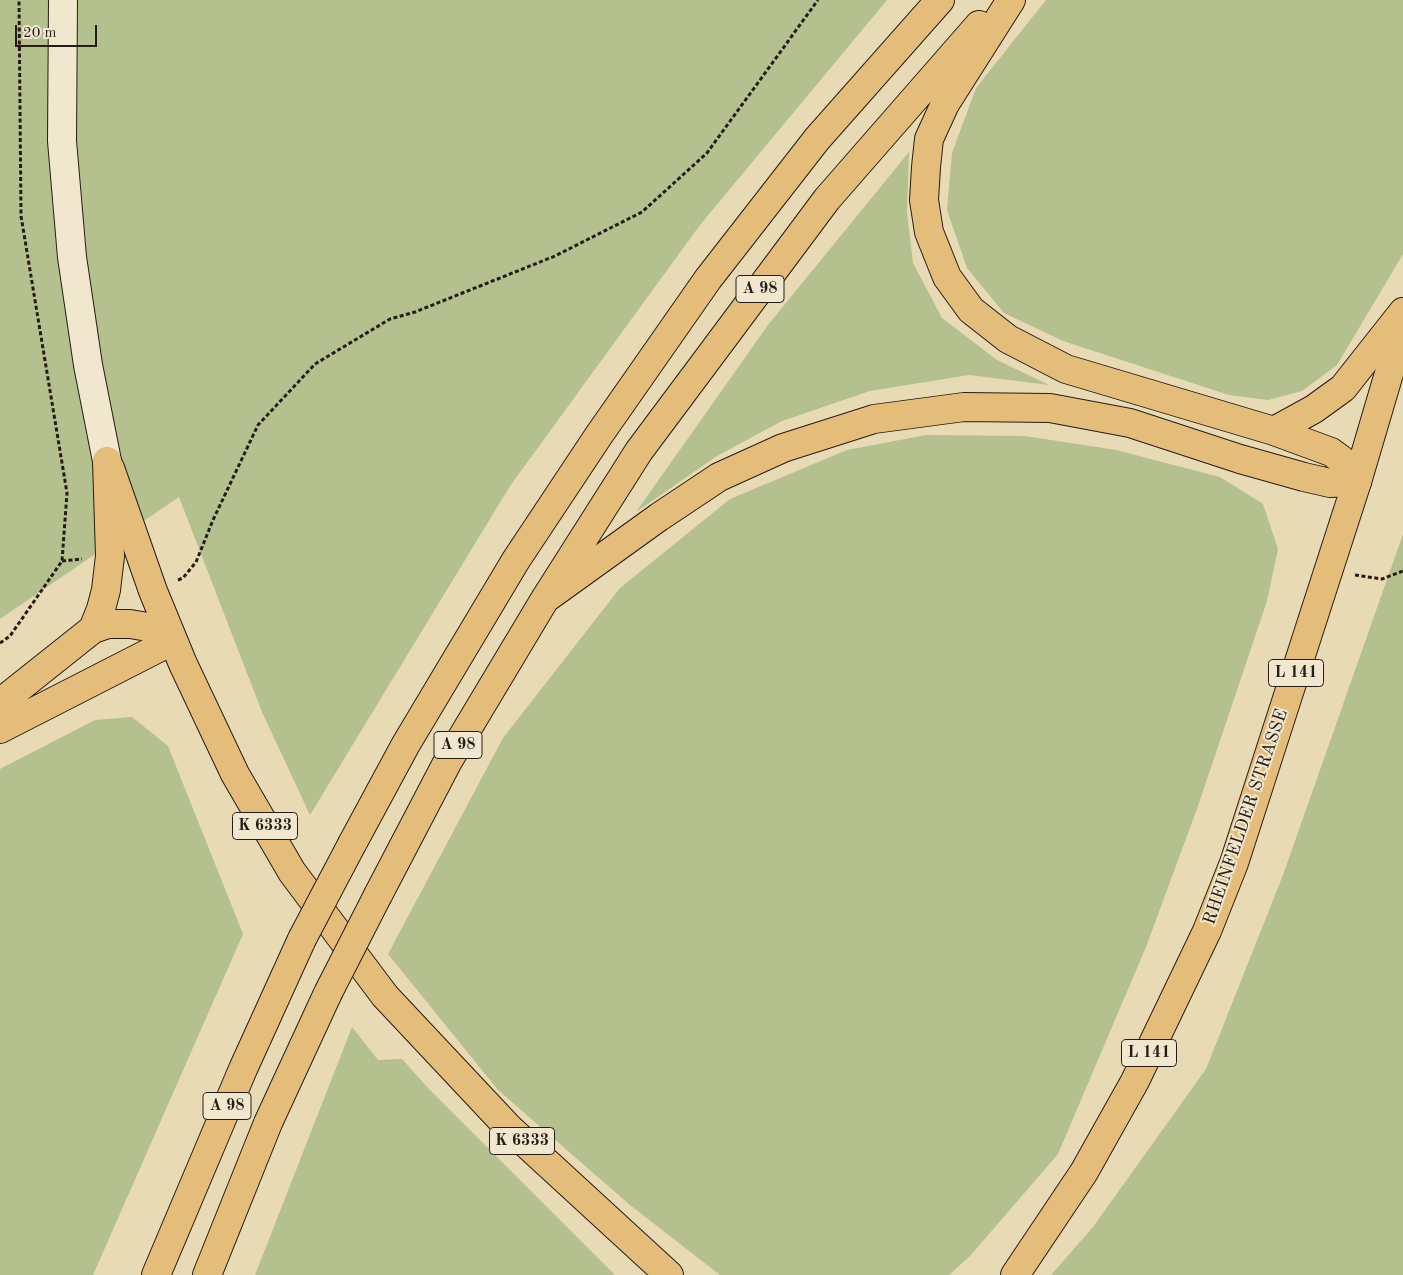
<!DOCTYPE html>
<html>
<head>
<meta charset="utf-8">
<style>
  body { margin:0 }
  #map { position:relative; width:1403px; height:1275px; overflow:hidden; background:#e8dab4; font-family:"Old Standard TT",serif }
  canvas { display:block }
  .scale { position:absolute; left:15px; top:25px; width:82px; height:22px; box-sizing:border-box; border:2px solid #271c15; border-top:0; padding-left:6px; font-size:15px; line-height:18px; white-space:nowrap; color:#271c15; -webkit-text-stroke:4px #f0e7ce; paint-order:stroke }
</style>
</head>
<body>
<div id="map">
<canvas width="1403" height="1275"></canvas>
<div class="scale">20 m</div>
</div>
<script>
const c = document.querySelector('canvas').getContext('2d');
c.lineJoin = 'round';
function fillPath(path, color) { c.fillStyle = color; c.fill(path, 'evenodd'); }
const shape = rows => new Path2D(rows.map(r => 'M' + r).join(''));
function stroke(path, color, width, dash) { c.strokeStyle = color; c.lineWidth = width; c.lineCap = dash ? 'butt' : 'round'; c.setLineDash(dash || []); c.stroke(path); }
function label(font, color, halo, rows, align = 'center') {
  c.font = font + ' "Old Standard TT",serif'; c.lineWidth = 4; c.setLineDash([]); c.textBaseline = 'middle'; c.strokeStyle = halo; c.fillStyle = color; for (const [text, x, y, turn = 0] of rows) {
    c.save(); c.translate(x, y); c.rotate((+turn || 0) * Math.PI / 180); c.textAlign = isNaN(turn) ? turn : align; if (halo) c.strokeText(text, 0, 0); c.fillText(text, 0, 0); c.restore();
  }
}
const green = shape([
  [0,0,887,0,700,225,510,486,310,815,262,712,179,497,0,619],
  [1046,0,1403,0,1403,254,1337,365,1302,391,1268,400,1229,395,1063,341,1004,313,967,268,947,210,952,153,976,88],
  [909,152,907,212,913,263,942,318,997,360,1049,385,969,375,870,391,782,421,717,456,636,512,768,325],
  [926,435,1025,436,1116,450,1220,477,1263,504,1278,549,1267,601,1198,806,1146,947,1058,1154,970,1256,949,1275,720,1275,630,1205,498,1090,388,954,503,738,620,588,730,499,847,450],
  [1403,534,1403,1275,1051,1275,1093,1227,1206,1069,1283,875],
  [132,717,168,746,243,934,93,1275,0,1275,0,769,95,720],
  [352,1027,378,1060,402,1059,428,1088,615,1275,255,1275]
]);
const path = shape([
  [62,561,82,559],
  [1355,575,1382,579,1403,571],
  [178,580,183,578,196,562,213,520,258,425,315,364,390,319,415,312,555,256,642,212,707,153,818,0],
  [0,643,10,636,62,561,67,493,21,216,19,0]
]);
const secondary = shape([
  [63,0,62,141,72,257,88,365,107,461]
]);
const primary = shape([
  [110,468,153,591,183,664,235,774,292,872,385,996,509,1128,669,1275],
  [1015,1275,1084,1172,1135,1081,1207,931,1234,863,1294,677,1357,482,1403,326]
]);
const highway = shape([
  [1274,431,1314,409,1343,388,1403,312],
  [545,599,659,517,719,477,783,448,874,419,964,407,1050,408,1130,423,1240,459,1304,477,1330,483,1357,482,1346,463,1331,452,1274,431,1066,369,1008,339,971,310,947,277,929,232,924,200,926,167,929,139,945,104,1011,0],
  [93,629,101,609,106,590,110,556,107,461],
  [0,703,93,629,108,624,130,624,148,627,172,641],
  [0,729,172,641],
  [352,844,406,744,516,560,599,435,708,279,817,139,940,0],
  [378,895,448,761,545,599,639,451,827,199,979,25],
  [156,1275,243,1069,302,939],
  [207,1275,268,1123,328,993]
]);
const highwayBridge = shape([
  [302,939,352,844],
  [328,993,378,895]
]);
const shields = [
  [760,289,48],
  [1296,673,55],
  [458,745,48],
  [265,826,65],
  [1149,1053,55],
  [227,1106,48],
  [522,1141,65]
];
const shieldNames = [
  ["A 98",760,289],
  ["L 141",1296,673],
  ["A 98",458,745],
  ["K 6333",265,826],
  ["L 141",1149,1053],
  ["A 98",227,1106],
  ["K 6333",522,1141]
];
const streetNames = [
  ["RHEINFELDER STRASSE",1246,817,-71]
];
fillPath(green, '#b4c08e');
stroke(secondary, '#271c15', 30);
stroke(primary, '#271c15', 30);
stroke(highway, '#271c15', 30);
stroke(path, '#271c15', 3, [4, 2.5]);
stroke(secondary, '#f0e7ce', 28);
stroke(primary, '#e4bd7a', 28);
stroke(highway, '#e4bd7a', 28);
stroke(highwayBridge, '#271c15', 30, []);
stroke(highwayBridge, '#e4bd7a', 28);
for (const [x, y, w] of shields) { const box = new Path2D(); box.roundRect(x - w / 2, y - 13.5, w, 27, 4); c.fillStyle = '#f0e7ce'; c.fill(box); stroke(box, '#271c15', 1); }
label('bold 16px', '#271c15', null, shieldNames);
label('18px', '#271c15', '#f0e7ce', streetNames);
</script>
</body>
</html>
